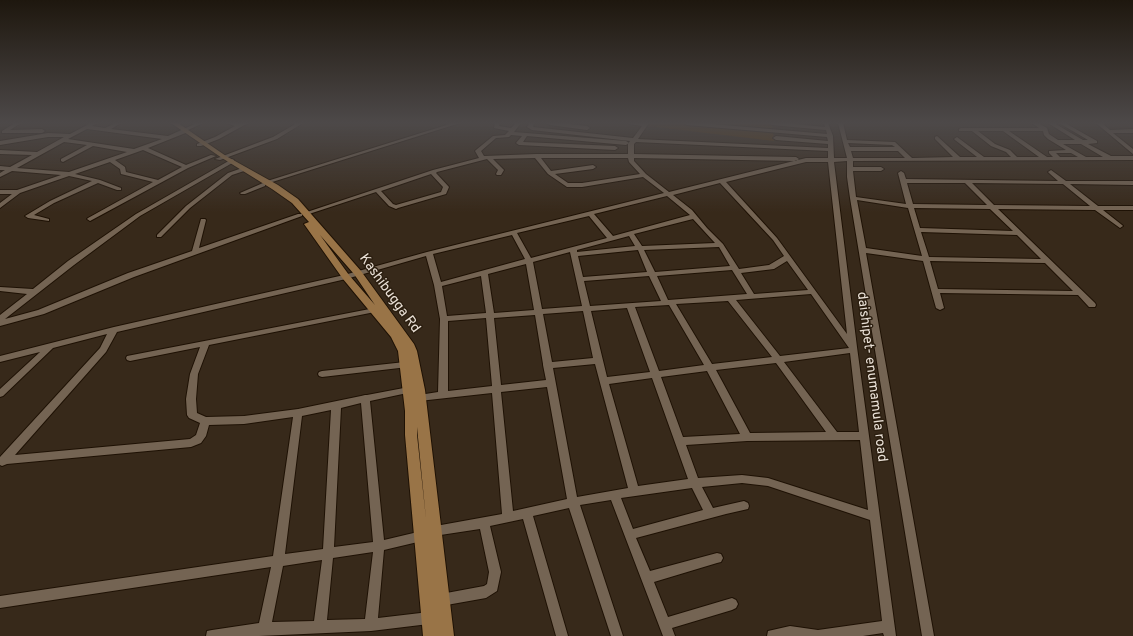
<!DOCTYPE html>
<html>
<head>
<meta charset="utf-8">
<style>
  body { margin:0 }
  canvas { display:block; background:#37291a }
</style>
</head>
<body>
<canvas width="1133" height="636"></canvas>
<script>
const c = document.querySelector('canvas').getContext('2d');
c.lineJoin = 'round';
function fillPath(path, color) { c.fillStyle = color; c.fill(path, 'evenodd'); }
const shape = rows => new Path2D(rows.map(r => 'M' + r).join(''));
function stroke(path, color, width, dash) { c.strokeStyle = color; c.lineWidth = width; c.lineCap = dash ? 'butt' : 'round'; c.setLineDash(dash || []); c.stroke(path); }
function label(font, color, halo, rows, align = 'center') {
  c.font = font + ' Overpass,sans-serif'; c.lineWidth = 3; c.setLineDash([]); c.textBaseline = 'middle'; c.strokeStyle = halo; c.fillStyle = color; for (const [text, x, y, turn = 0] of rows) {
    c.save(); c.translate(x, y); c.rotate((+turn || 0) * Math.PI / 180); c.textAlign = isNaN(turn) ? turn : align; if (halo) c.strokeText(text, 0, 0); c.fillText(text, 0, 0); c.restore();
  }
}
const green = shape([
  [651,123,772,123,774,141,648,126]
]);
const minor = shape([
  [15,123,21,123,10,130,42,129,45,131,42,133,2,133,2,131,15,123],
  [91,123,97,123,92,126,105,128,116,123,121,123,111,129,168,136,197,123,203,123,188,130,188,132,148,148,186,165,211,155,216,156,188,168,90,221,87,219,88,218,153,182,121,174,120,169,110,162,75,174,100,180,121,188,121,190,117,190,98,183,54,203,34,215,49,219,49,221,28,218,25,216,50,201,92,181,69,176,20,193,0,208,0,203,12,194,0,194,0,190,17,190,61,175,12,171,0,177,0,173,5,170,0,170,0,166,10,167,32,155,0,154,0,150,37,152,64,137,48,137,0,145,0,141,48,133,70,134,91,123],
  [87,129,162,139,134,149,68,139,87,129],
  [64,142,87,145,61,159,61,161,63,162,93,146,127,152,69,172,17,168,64,142],
  [143,150,182,167,158,180,126,172,125,167,115,160,143,150],
  [227,123,239,124,242,123,248,123,219,139,201,146,197,146,197,144,215,137,235,126,227,123],
  [297,123,303,123,277,139,220,160,215,159,273,137,297,123],
  [453,123,460,123,269,183,267,184,264,182,453,123],
  [495,123,499,123,499,126,511,128,516,123,521,123,514,132,626,141,629,143,626,145,527,136,523,142,615,146,618,148,615,150,519,145,516,143,522,136,511,135,509,137,496,138,481,151,484,156,536,154,628,154,628,144,630,141,532,130,527,127,530,123,534,123,533,127,633,138,642,126,630,124,630,123,649,123,638,139,828,148,828,144,776,140,773,138,776,136,828,141,827,137,687,125,684,123,701,123,827,134,826,130,772,125,769,123,784,123,825,127,824,123,828,123,833,136,834,158,847,158,838,123,843,123,847,140,895,142,912,158,953,157,935,139,935,137,937,136,960,157,977,157,955,140,954,139,957,137,984,157,1011,157,1006,152,991,146,972,131,959,131,959,129,961,128,1039,128,1032,123,1038,123,1047,128,1049,134,1058,140,1075,140,1048,123,1054,123,1083,140,1088,140,1059,123,1065,123,1097,141,1097,143,1088,144,1111,156,1133,156,1133,160,853,161,853,167,881,167,884,169,881,171,853,171,856,197,906,204,898,173,901,171,904,173,906,179,1058,181,1049,173,1048,172,1051,170,1066,181,1133,181,1133,185,1070,184,1098,206,1133,206,1133,210,1103,210,1122,225,1123,226,1120,228,1095,210,998,209,1095,303,1096,305,1095,307,1089,307,1078,295,940,293,944,308,940,310,936,308,923,261,866,253,934,636,922,636,850,198,847,177,847,161,834,162,857,347,896,636,884,636,883,633,863,636,767,636,768,631,790,626,818,630,882,621,870,520,768,486,742,483,702,487,713,508,744,501,748,503,749,506,748,509,726,514,636,538,650,571,717,553,721,554,723,558,721,562,717,563,654,582,668,617,732,598,736,600,738,604,736,608,732,610,672,628,675,636,663,636,611,500,580,505,623,636,611,636,569,508,533,516,568,636,556,636,523,519,490,526,501,572,497,591,486,598,441,606,437,604,435,600,437,596,441,594,484,586,487,584,489,572,480,529,434,536,430,535,428,531,430,527,502,514,492,393,419,401,416,400,414,398,416,396,419,395,438,392,440,319,434,285,426,256,346,279,117,332,106,352,15,455,190,439,196,435,200,423,189,418,187,415,186,399,190,374,200,347,130,361,127,360,126,358,127,356,380,307,383,307,384,309,380,311,209,345,198,374,196,399,197,413,206,417,244,416,298,409,361,396,365,395,367,395,409,387,412,388,414,390,412,392,370,401,384,540,422,531,426,532,428,536,426,540,422,541,384,550,378,618,429,612,433,614,435,618,433,622,429,624,371,631,259,636,206,636,207,631,212,630,259,623,271,567,0,608,0,596,273,556,293,417,244,424,209,425,206,436,201,443,191,447,7,464,2,466,0,465,0,457,100,348,107,334,53,348,3,396,0,397,0,389,40,352,0,362,0,356,114,327,344,275,427,252,664,193,643,177,582,187,567,187,548,174,535,158,493,159,504,170,501,175,497,175,496,174,498,170,487,159,437,172,436,173,449,187,446,194,398,208,396,209,389,206,376,192,309,214,307,215,304,213,433,170,479,158,475,151,476,150,493,136,505,135,509,131,494,128,495,123],
  [978,131,1003,131,1039,157,1017,157,1010,150,995,144,978,131],
  [1009,131,1043,131,1044,135,1048,139,1066,150,1049,151,1049,153,1053,157,1047,157,1009,131],
  [636,142,828,151,828,158,806,158,669,192,646,174,634,161,634,158,796,161,799,159,796,157,634,154,634,144,636,142],
  [848,143,892,145,895,147,850,147,848,143],
  [1063,144,1081,144,1103,157,1086,157,1063,144],
  [851,151,898,151,905,158,853,158,851,151],
  [1056,153,1071,153,1078,157,1060,157,1056,153],
  [541,158,628,158,629,162,640,174,582,183,568,183,555,174,593,169,596,167,593,165,551,171,541,158],
  [806,162,828,162,847,334,777,238,726,182,806,162],
  [431,174,443,187,441,192,396,205,393,204,381,191,431,174],
  [720,183,773,240,784,256,769,265,739,269,723,244,707,228,692,210,673,195,720,183],
  [907,183,965,183,987,205,913,204,907,183],
  [972,183,1063,184,1090,206,994,205,972,183],
  [667,196,690,215,613,236,594,214,667,196],
  [857,200,908,208,922,256,866,248,857,200],
  [914,208,990,209,1013,231,920,228,914,208],
  [589,216,607,238,531,258,517,233,589,216],
  [693,219,715,243,642,246,634,234,693,219],
  [921,232,1017,235,1041,259,929,257,921,232],
  [512,235,525,259,441,282,433,254,512,235],
  [629,236,635,246,577,252,577,250,629,236],
  [719,247,730,266,655,272,644,250,719,247],
  [638,250,647,272,583,277,578,256,638,250],
  [570,252,582,306,542,309,533,262,570,252],
  [787,261,808,290,754,294,741,273,774,269,787,261],
  [930,261,1045,263,1073,291,938,289,930,261],
  [526,264,534,310,494,313,488,274,526,264],
  [732,270,747,294,668,300,657,276,732,270],
  [481,276,486,313,447,316,442,286,481,276],
  [649,276,661,301,590,306,584,281,649,276],
  [811,294,849,348,780,356,736,300,811,294],
  [728,301,772,357,712,364,676,304,728,301],
  [669,305,704,365,659,371,635,307,669,305],
  [627,308,650,372,607,377,591,311,627,308],
  [583,311,593,358,552,362,543,314,583,311],
  [535,315,543,364,543,365,546,380,501,385,494,318,535,315],
  [486,318,492,386,448,391,448,321,486,318],
  [850,353,859,432,837,432,784,362,850,353],
  [776,363,826,432,750,433,716,370,776,363],
  [595,364,628,488,577,497,553,368,595,364],
  [707,371,740,434,683,437,661,377,707,371],
  [652,378,688,479,638,486,609,384,652,378],
  [547,387,567,499,513,511,501,392,547,387],
  [361,403,373,542,334,547,341,408,361,403],
  [331,410,323,549,285,554,302,416,331,410],
  [860,440,868,510,768,478,742,475,698,478,686,445,747,441,860,440],
  [692,488,703,510,633,529,621,498,692,488],
  [373,552,365,619,327,620,333,558,373,552],
  [322,560,314,621,272,622,283,566,322,560],
  [547,123,559,123,587,126,590,128,587,130,550,125,547,123],
  [1096,123,1102,123,1110,130,1133,129,1133,133,1113,133,1133,149,1133,154,1096,123],
  [232,159,234,160,234,162,140,216,74,265,5,319,38,310,128,273,192,251,201,219,205,219,206,220,199,248,298,214,302,214,302,216,134,277,44,314,0,326,0,315,27,294,0,291,0,287,33,289,68,261,136,214,232,159],
  [245,167,248,169,247,170,232,175,190,208,161,237,157,237,157,235,186,206,228,173,245,167],
  [263,183,265,184,265,186,245,194,241,194,240,193,263,183],
  [405,362,408,363,409,365,408,367,322,377,319,376,318,374,319,372,322,371,405,362]
]);
const major = shape([
  [171,123,178,123,226,156,278,185,298,199,361,271,414,344,417,351,425,390,454,636,423,636,405,435,405,411,398,351,391,337,343,279,304,224,309,222,292,203,272,189,222,158,171,123],
  [320,235,354,274,375,305,349,275,320,235],
  [417,427,426,519,417,435,417,427]
]);
const streetNames = [
  ["Kashibugga Rd",389,294,54],
  ["daishipet- enumamula road",871,377,83]
];
fillPath(green, '#573505');
stroke(minor, '#1e1104', 2);
stroke(major, '#1e1104', 2);
fillPath(minor, '#746453');
fillPath(major, '#997447');
const sky = c.createLinearGradient(0, 0, 0, 212);
sky.addColorStop(0, '#1e170e');
sky.addColorStop(0.58, '#4d4949');
sky.addColorStop(1, '#4d494900');
c.fillStyle = sky;
c.fillRect(0, 0, 1133, 212);
label('14px', '#eae1d7', '#2c1f10', streetNames);
</script>
</body>
</html>
